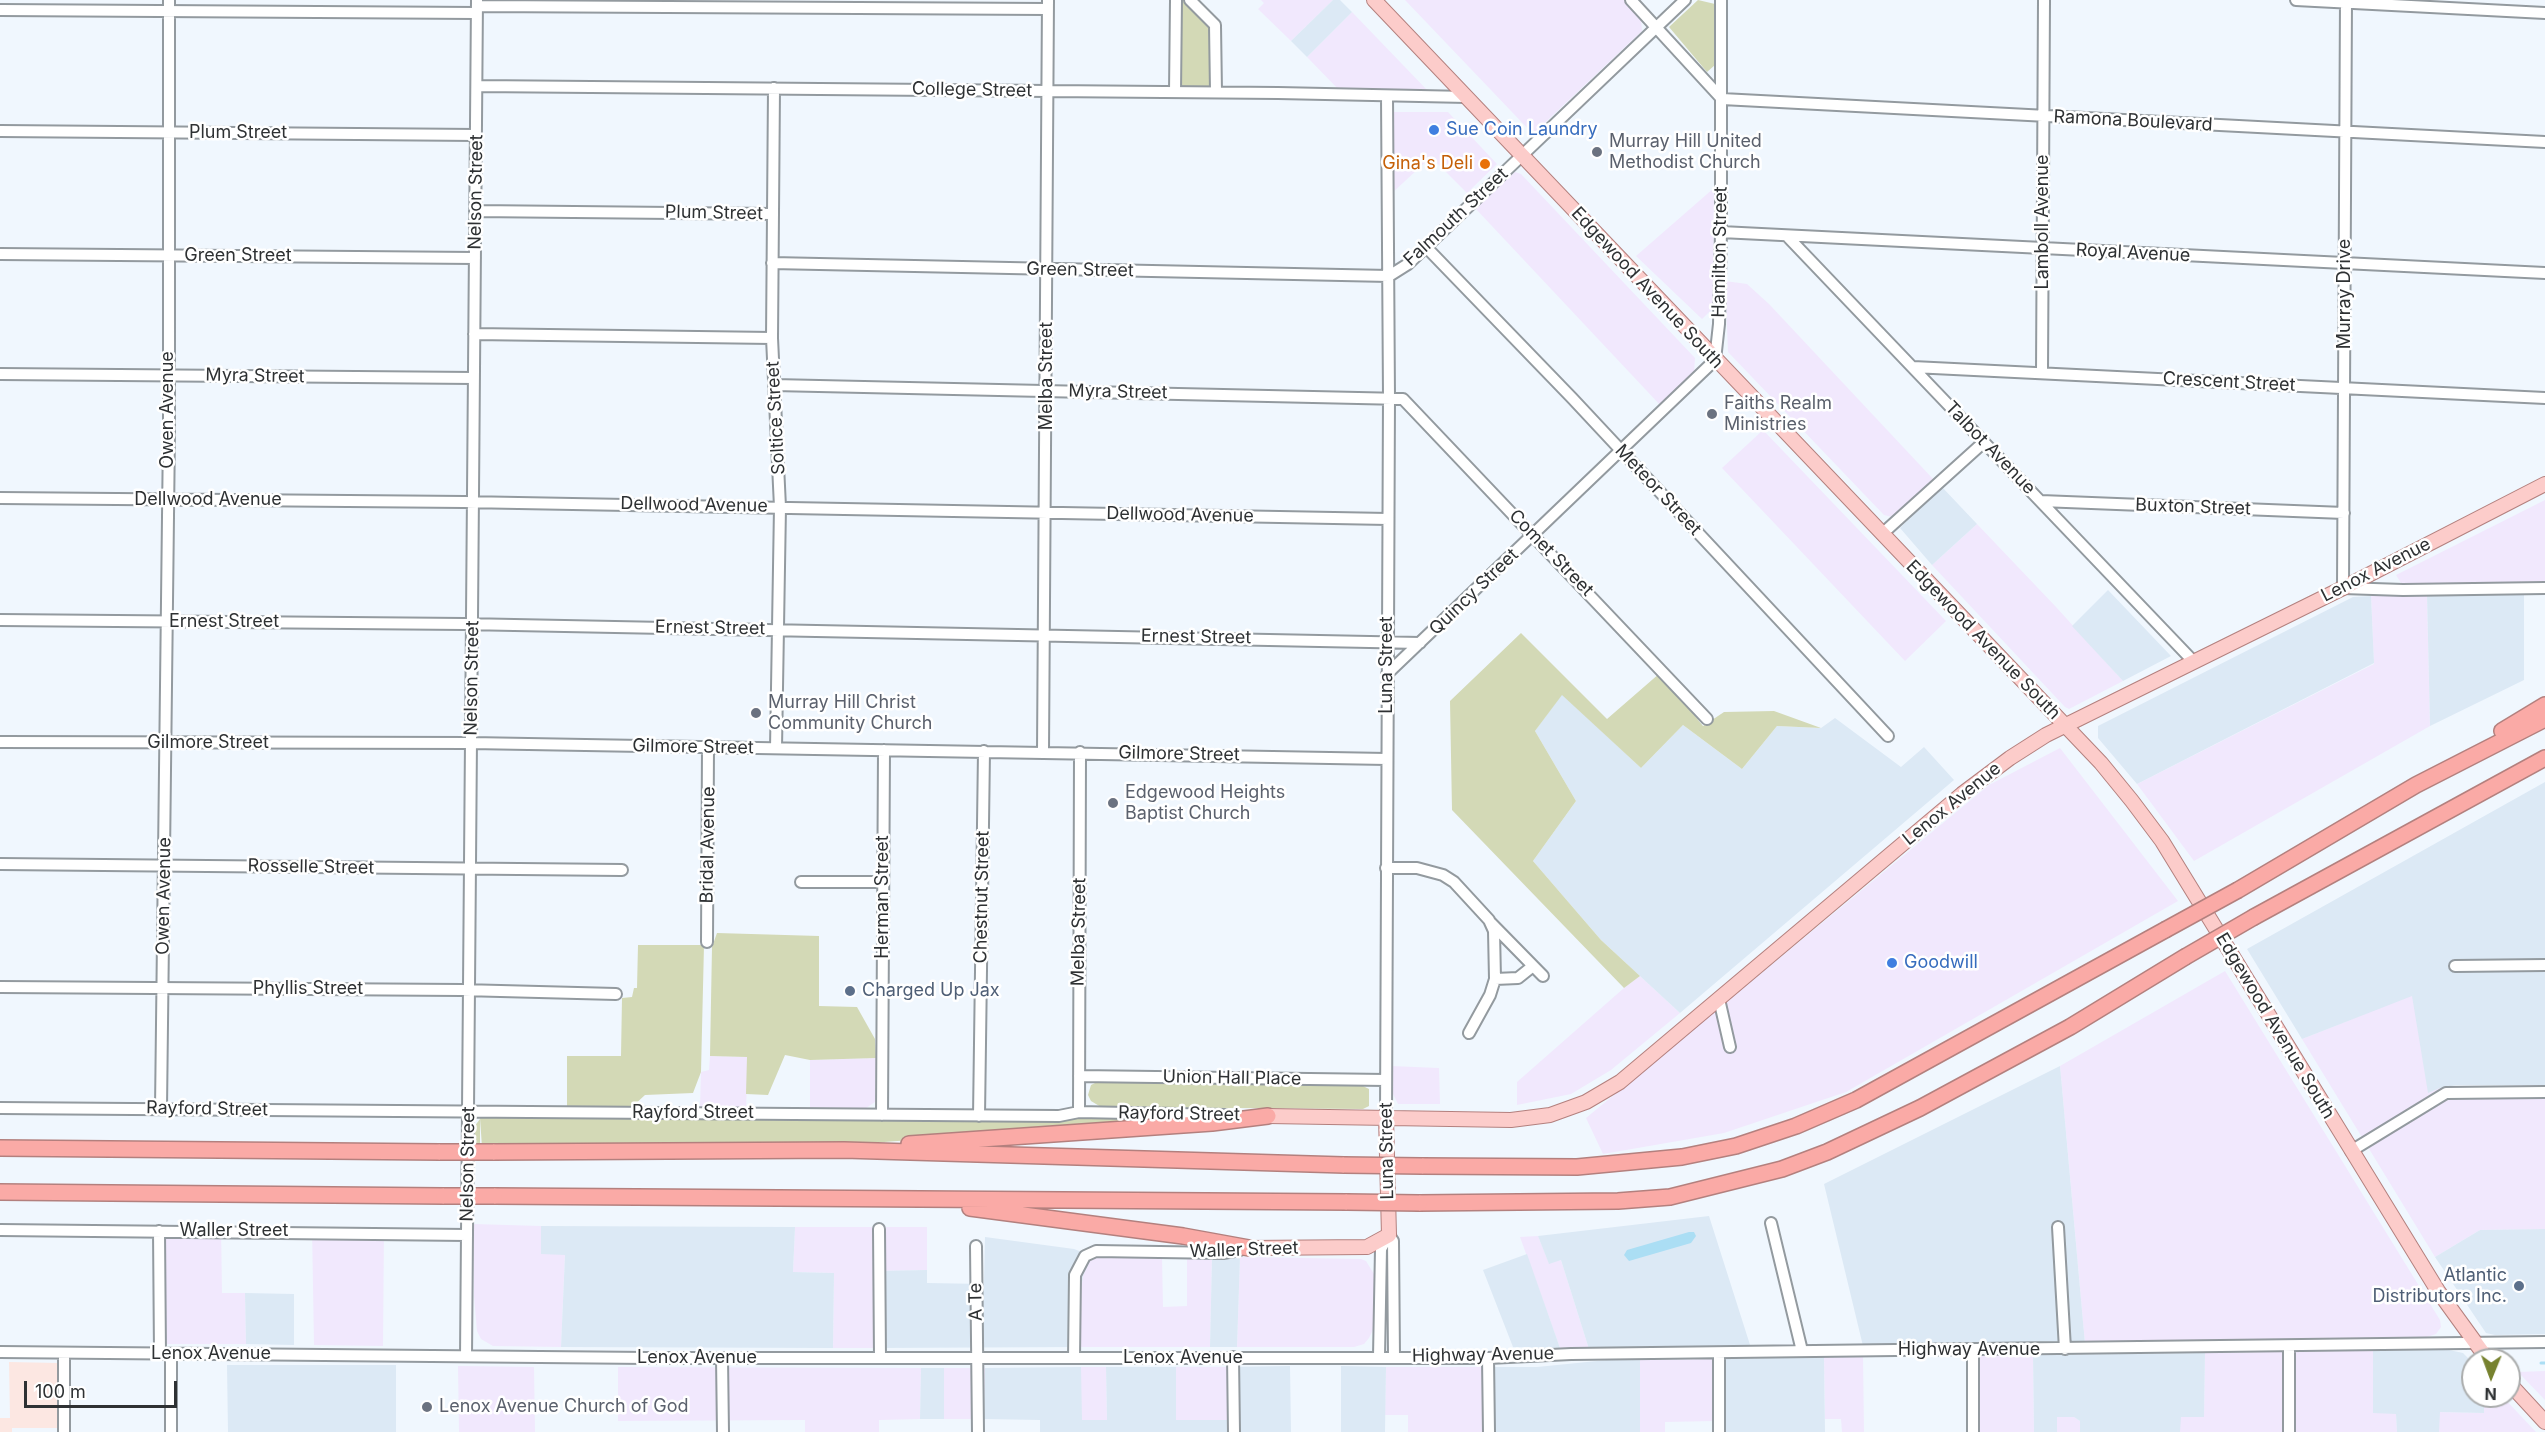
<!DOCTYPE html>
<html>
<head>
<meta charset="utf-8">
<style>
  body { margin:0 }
  #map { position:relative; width:2545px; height:1432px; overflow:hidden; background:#f0f7fe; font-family:Inter,sans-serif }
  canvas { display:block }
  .north { position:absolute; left:2461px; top:1348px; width:60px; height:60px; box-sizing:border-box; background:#fff; border:2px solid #abadad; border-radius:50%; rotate:181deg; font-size:16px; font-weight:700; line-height:24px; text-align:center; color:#2e3133 }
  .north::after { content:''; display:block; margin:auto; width:21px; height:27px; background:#77822f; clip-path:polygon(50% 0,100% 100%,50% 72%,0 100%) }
  .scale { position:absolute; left:24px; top:1381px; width:153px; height:27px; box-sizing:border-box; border:3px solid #2e3133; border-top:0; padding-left:8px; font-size:18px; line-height:21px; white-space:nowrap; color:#2e3133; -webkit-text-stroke:4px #fff; paint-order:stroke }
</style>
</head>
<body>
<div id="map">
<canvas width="2545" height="1432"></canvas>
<div class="north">N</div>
<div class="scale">100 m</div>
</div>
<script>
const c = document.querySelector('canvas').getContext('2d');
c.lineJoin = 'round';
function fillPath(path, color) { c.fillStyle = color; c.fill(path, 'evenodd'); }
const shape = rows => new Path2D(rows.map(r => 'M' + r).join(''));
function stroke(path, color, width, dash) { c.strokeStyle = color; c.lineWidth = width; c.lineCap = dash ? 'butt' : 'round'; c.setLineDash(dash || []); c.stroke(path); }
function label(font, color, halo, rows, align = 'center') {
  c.font = font + ' Inter,sans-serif'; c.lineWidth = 5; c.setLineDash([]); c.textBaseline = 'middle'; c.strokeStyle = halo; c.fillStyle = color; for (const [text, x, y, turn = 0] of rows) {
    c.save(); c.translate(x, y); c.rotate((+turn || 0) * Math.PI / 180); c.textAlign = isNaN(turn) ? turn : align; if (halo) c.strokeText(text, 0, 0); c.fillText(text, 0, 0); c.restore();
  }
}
const commercial = shape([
  [1261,0,1333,0,1291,41,1258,9,1264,3],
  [1405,0,1624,0,1641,19,1642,31,1533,134],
  [1352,12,1428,91,1340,91,1307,57],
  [1392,112,1448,112,1497,164,1467,193,1431,157,1391,194],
  [1515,172,1521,174,1695,358,1694,373,1661,406,1475,208],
  [1714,188,1713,308,1702,319,1636,256],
  [1725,281,1747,284,1769,304,1934,480,1892,517,1884,515,1728,352],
  [1763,430,1946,621,1905,661,1722,468],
  [2545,500,2545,584,2408,586,2401,583,2396,575],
  [1977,524,2057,608,2123,681,2069,709,2065,707,1932,565],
  [2427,594,2430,726,2194,861,2137,784,2374,664,2371,596],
  [2060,748,2178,901,1846,1092,1724,1133,1603,1154,1586,1118,1989,785],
  [2225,971,2440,1320,2441,1327,2436,1334,2424,1338,2085,1344,2060,1066],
  [1640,976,1680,1013,1611,1070,1571,1094,1517,1105,1517,1082,1624,988],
  [2412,995,2440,1088,2545,1085,2545,1229,2480,1230,2435,1257,2302,1039],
  [710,1056,748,1057,746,1109,700,1107,701,1072,709,1070],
  [876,1058,875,1102,866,1108,810,1108,810,1060],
  [1391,1066,1439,1068,1440,1104,1398,1104,1393,1094],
  [473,1224,541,1226,541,1254,565,1254,561,1347,493,1346,481,1339,477,1331,474,1296],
  [153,1226,221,1226,222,1293,245,1293,246,1344,154,1344],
  [312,1227,384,1228,383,1346,314,1345],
  [795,1227,927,1227,927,1270,876,1271,876,1348,833,1348,834,1273,793,1272],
  [1538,1236,1549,1263,1561,1260,1589,1349,1560,1348,1520,1237],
  [1092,1256,1162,1257,1163,1307,1187,1306,1187,1257,1212,1257,1210,1347,1081,1347,1079,1304,1083,1275],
  [1240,1257,1361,1259,1366,1261,1374,1274,1374,1328,1369,1338,1364,1344,1354,1347,1237,1347],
  [2373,1350,2373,1412,2396,1413,2397,1432,2180,1432,2180,1417,2204,1416,2205,1353],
  [1978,1355,2033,1355,2034,1432,1978,1432],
  [1863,1356,1864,1432,1842,1432,1841,1419,1825,1419,1824,1357],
  [1713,1359,1714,1421,1665,1422,1665,1432,1640,1432,1640,1360],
  [458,1366,534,1367,535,1432,459,1432],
  [618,1367,921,1368,920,1419,879,1420,879,1432,805,1432,805,1420,618,1421],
  [1081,1367,1106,1367,1107,1420,1081,1420],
  [1176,1367,1228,1367,1230,1420,1176,1420],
  [1386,1367,1494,1367,1494,1432,1408,1432,1408,1415,1385,1415],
  [944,1368,985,1368,984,1419,944,1419],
  [2545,1371,2545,1400,2518,1372],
  [2484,1396,2502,1396,2536,1432,2439,1432,2439,1412,2484,1413],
  [2056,1417,2074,1417,2080,1421,2080,1432,2057,1432]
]);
const built = shape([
  [1333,0,1340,0,1352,12,1307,57,1291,41],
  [1941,486,1977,524,1932,565,1900,528],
  [2108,590,2171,656,2123,681,2072,626],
  [2524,593,2524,680,2430,726,2427,594],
  [2371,596,2374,663,2137,784,2098,738,2098,726,2353,597],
  [1562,694,1641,768,1683,725,1742,769,1777,726,1821,728,1835,718,1901,767,1924,747,1954,780,1680,1013,1601,940,1533,861,1576,801,1535,731],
  [2545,782,2545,1085,2456,1085,2440,1088,2428,1093,2412,996,2302,1039,2247,949],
  [2060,1066,2085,1344,1863,1346,1824,1184],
  [1709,1216,1751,1348,1589,1349,1561,1260,1549,1264,1538,1236],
  [541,1226,795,1227,793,1272,834,1273,833,1348,561,1347,565,1255,541,1254],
  [2545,1229,2545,1334,2495,1335,2486,1333,2435,1257,2480,1230],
  [985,1237,1074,1249,1092,1256,1083,1276,1079,1304,1081,1347,876,1348,876,1271,927,1270,927,1283,984,1284],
  [1527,1254,1560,1348,1513,1347,1483,1270],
  [1212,1257,1240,1257,1237,1347,1210,1347],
  [245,1293,294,1294,294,1345,246,1344],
  [2373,1350,2449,1350,2463,1353,2473,1363,2473,1396,2484,1396,2484,1413,2440,1412,2439,1432,2397,1432,2396,1414,2373,1413],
  [2205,1353,2204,1417,2181,1417,2180,1432,2080,1432,2080,1421,2074,1417,2057,1417,2057,1432,2034,1432,2033,1355],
  [1824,1357,1825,1432,1714,1432,1713,1359],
  [1607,1360,1640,1360,1640,1432,1494,1432,1494,1367,1537,1367],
  [227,1365,396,1365,396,1432,228,1432],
  [1290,1366,1291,1432,1040,1432,1040,1420,984,1419,985,1368,1081,1367,1082,1420,1107,1420,1106,1367,1176,1367,1176,1420,1229,1420,1228,1367],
  [1341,1366,1386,1367,1385,1432,1341,1432],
  [921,1368,944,1368,944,1419,920,1419]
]);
const education = shape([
  [9,1362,59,1363,58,1428,12,1428,12,1432,0,1432,0,1418,10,1418]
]);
const green = shape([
  [1181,0,1184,0,1211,25,1210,87,1180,87],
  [1698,0,1715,4,1715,65,1707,72,1669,27],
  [1521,633,1607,719,1660,673,1703,726,1724,712,1774,711,1821,728,1777,726,1742,769,1683,725,1641,768,1562,695,1535,731,1576,801,1533,861,1601,940,1640,976,1624,988,1452,810,1450,701],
  [717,933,819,936,819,1006,857,1007,875,1039,876,1058,810,1060,785,1055,768,1095,746,1094,747,1057,710,1056,712,947],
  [638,945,704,945,701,1072,693,1093,645,1095,632,1107,567,1107,567,1056,621,1056,622,998,632,997,634,988,637,988],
  [1097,1082,1363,1086,1369,1089,1369,1106,1363,1109,1101,1107,1091,1101,1088,1095,1091,1085],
  [484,1117,854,1121,1049,1121,1083,1117,1158,1119,1137,1123,831,1146,633,1143,482,1147,480,1118],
  [480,1119,480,1147,473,1147,474,1127]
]);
const water = shape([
  [1689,1232,1694,1232,1696,1236,1691,1243,1629,1261,1624,1255,1627,1250]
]);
const stream = shape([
  [2541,1363,2545,1363]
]);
const minor = shape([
  [1190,0,1215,25,1216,92],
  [1631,0,1722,99,2545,142],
  [2296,0,2545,13],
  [2346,0,2343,588,2403,590,2545,588],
  [477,6,1048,9],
  [0,10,476,13],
  [477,86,1278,93,1467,97],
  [774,88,772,338,780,507,776,748],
  [1175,92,1176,0],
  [0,131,476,135],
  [475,211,772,214],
  [1721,232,2545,273],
  [1787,236,2193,661],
  [1426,247,1572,398,1888,736],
  [0,254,475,258],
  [772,263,1389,276,1408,264,1426,247,1685,0],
  [474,334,772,338],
  [1913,367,2545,398],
  [2042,372,2044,0],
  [0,374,474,378],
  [774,385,1403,399,1707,719],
  [0,498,464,502,1388,519],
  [2041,501,2344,513],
  [1882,534,1984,442],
  [0,620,464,624,1420,643],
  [1387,674,1715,360,1719,324,1721,232,1721,0],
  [0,742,471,743,1387,759],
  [1043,751,1048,0],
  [0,864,622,870],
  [1386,868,1417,868,1443,875,1454,882,1489,920,1494,931,1495,979,1490,995,1469,1033],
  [801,882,883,882],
  [1491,923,1543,976],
  [707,942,708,747],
  [2455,966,2545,965],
  [1495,979,1518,978,1533,966],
  [0,987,462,990,616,994],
  [1719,999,1730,1047],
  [1079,1076,1386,1080],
  [0,1108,1059,1116,1079,1112,1226,1115],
  [161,1108,169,432,169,0],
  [1079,1112,1080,752],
  [882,1115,884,750],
  [979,1116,984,751],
  [1386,1117,1389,397,1387,96],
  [2351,1151,2446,1093,2545,1092],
  [1771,1223,1802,1351],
  [2058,1227,2065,1349],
  [879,1229,880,1358],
  [0,1230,467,1235],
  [159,1231,160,1354],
  [976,1246,978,1432],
  [2289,1347,2289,1432],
  [0,1352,648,1358,1488,1358,1571,1354,2545,1342],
  [466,1356,477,0],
  [1379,1356,1381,1249,1389,1235,1393,1241,1394,1356],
  [1233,1357,1234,1432],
  [722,1358,723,1432],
  [1074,1358,1075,1275,1085,1256,1096,1251,1223,1253,1240,1250],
  [1488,1358,1489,1432],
  [64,1432,64,1353],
  [171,1432,171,1354],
  [1719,1432,1719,1353],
  [1973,1432,1973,1350]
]);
const major = shape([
  [1374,0,2101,763,2132,801,2162,841,2438,1291,2488,1360],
  [1268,1116,1511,1120,1550,1115,1586,1102,1620,1082,1962,794,2010,758,2046,735,2343,588,2545,484],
  [1249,1248,1367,1247,1389,1235,1386,1117],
  [2509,1383,2545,1422]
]);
const highway = shape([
  [2502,731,2545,705],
  [2238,890,2416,785,2545,719],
  [2254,917,2545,758],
  [909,1144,1212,1123,1268,1116],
  [0,1148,440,1152],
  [493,1152,844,1150,1344,1165],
  [1422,1166,1577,1167,1682,1157,1736,1146,1796,1126,1856,1100,2165,930],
  [0,1192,444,1196],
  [494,1196,1347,1202],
  [1419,1203,1618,1201,1670,1197,1782,1169,1827,1152,1920,1108,2070,1027,2185,957],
  [970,1208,1183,1236,1249,1248]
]);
const highwayBridge = shape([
  [2165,930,2238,890],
  [2185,957,2254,917],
  [440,1152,493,1152],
  [1344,1165,1422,1166],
  [444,1196,494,1196],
  [1347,1202,1419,1203]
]);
const markers = [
  [1434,130,6,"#3f7fe0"],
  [1597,152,6,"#6b7280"],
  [1485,164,6,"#e8710a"],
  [1712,414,6,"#6b7280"],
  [756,713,6,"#6b7280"],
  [1113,803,6,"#6b7280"],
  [1892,963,6,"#3f7fe0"],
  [850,991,6,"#5c6f8a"],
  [2519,1286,6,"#5c6f8a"],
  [427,1407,6,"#6b7280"]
];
const streetNames = [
  ["College Street",972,90,1],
  ["Ramona Boulevard",2133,121,3],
  ["Plum Street",238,133],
  ["Nelson Street",476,192,-89],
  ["Plum Street",714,213,1],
  ["Falmouth Street",1456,217,-43],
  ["Lamboll Avenue",2043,222,-90],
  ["Hamilton Street",1720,252,-89],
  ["Royal Avenue",2133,253,3],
  ["Green Street",238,256],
  ["Green Street",1080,270,1],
  ["Edgewood Avenue South",1647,288,47],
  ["Murray Drive",2345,294,-90],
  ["Myra Street",255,376,1],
  ["Melba Street",1047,376,-90],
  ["Crescent Street",2229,382,3],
  ["Myra Street",1118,392,1],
  ["Owen Avenue",168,410,-90],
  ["Soltice Street",776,418,-93],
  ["Talbot Avenue",1990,448,46],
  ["Meteor Street",1658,490,47],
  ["Dellwood Avenue",208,500],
  ["Dellwood Avenue",694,505,1],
  ["Buxton Street",2193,507,2],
  ["Dellwood Avenue",1180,515,1],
  ["Comet Street",1551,553,46],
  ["Lenox Avenue",2376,570,-27],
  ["Quincy Street",1474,592,-44],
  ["Ernest Street",224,622],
  ["Ernest Street",710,628,1],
  ["Ernest Street",1196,637,1],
  ["Edgewood Avenue South",1983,640,46],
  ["Luna Street",1387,665,-90],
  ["Nelson Street",472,678,-89],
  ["Gilmore Street",208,743],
  ["Gilmore Street",693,747,1],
  ["Gilmore Street",1179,754,1],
  ["Lenox Avenue",1952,804,-39],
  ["Bridal Avenue",708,845,-89],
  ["Rosselle Street",311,867,1],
  ["Owen Avenue",164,896,-89],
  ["Herman Street",883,897,-90],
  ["Chestnut Street",982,897,-89],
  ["Melba Street",1079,932,-89],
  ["Phyllis Street",308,989],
  ["Edgewood Avenue South",2275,1026,59],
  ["Union Hall Place",1232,1078,1],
  ["Rayford Street",207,1109,1],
  ["Rayford Street",693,1113],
  ["Rayford Street",1179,1114,1],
  ["Luna Street",1387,1151,-91],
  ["Nelson Street",468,1164,-89],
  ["Waller Street",234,1231],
  ["Waller Street",1244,1250,-2],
  ["A Te",976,1302,-91],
  ["Highway Avenue",1969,1350],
  ["Lenox Avenue",211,1354],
  ["Highway Avenue",1483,1355,-1],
  ["Lenox Avenue",697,1358],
  ["Lenox Avenue",1183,1358]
];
const shopNames = [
  ["Sue Coin Laundry",1446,130],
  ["Goodwill",1904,963]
];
const worshipNames = [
  ["Murray Hill United",1609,142],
  ["Methodist Church",1609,163],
  ["Faiths Realm",1724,404],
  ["Ministries",1724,425],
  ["Murray Hill Christ",768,703],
  ["Community Church",768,724],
  ["Edgewood Heights",1125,793],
  ["Baptist Church",1125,814],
  ["Lenox Avenue Church of God",439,1407]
];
const foodNames = [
  ["Gina's Deli",1473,164]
];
const serviceNames = [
  ["Charged Up Jax",862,991],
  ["Atlantic",2507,1276,"right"],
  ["Distributors Inc.",2507,1297,"right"]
];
fillPath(commercial, '#f1e8fd');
fillPath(built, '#dce9f5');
fillPath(education, '#fce7e2');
fillPath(green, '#d3d9b6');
fillPath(water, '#abdef4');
stroke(stream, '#abdef4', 3);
stroke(minor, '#939a9f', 14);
stroke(major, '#b3807e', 16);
stroke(highway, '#b3807e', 18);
stroke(minor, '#fff', 10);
stroke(major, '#fcccca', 14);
stroke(highway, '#faaaa6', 15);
stroke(highwayBridge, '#b3807e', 18, []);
stroke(highwayBridge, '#faaaa6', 15);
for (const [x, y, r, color] of markers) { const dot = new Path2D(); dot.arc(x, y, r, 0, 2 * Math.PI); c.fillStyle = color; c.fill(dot); stroke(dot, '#fff', 2); }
label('18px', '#2e3133', '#fff', streetNames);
label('18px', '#366cbe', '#fff', shopNames, 'left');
label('18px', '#5b616d', '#fff', worshipNames, 'left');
label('18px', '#c56008', '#fff', foodNames, 'right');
label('18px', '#4e5e75', '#fff', serviceNames, 'left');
</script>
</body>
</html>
